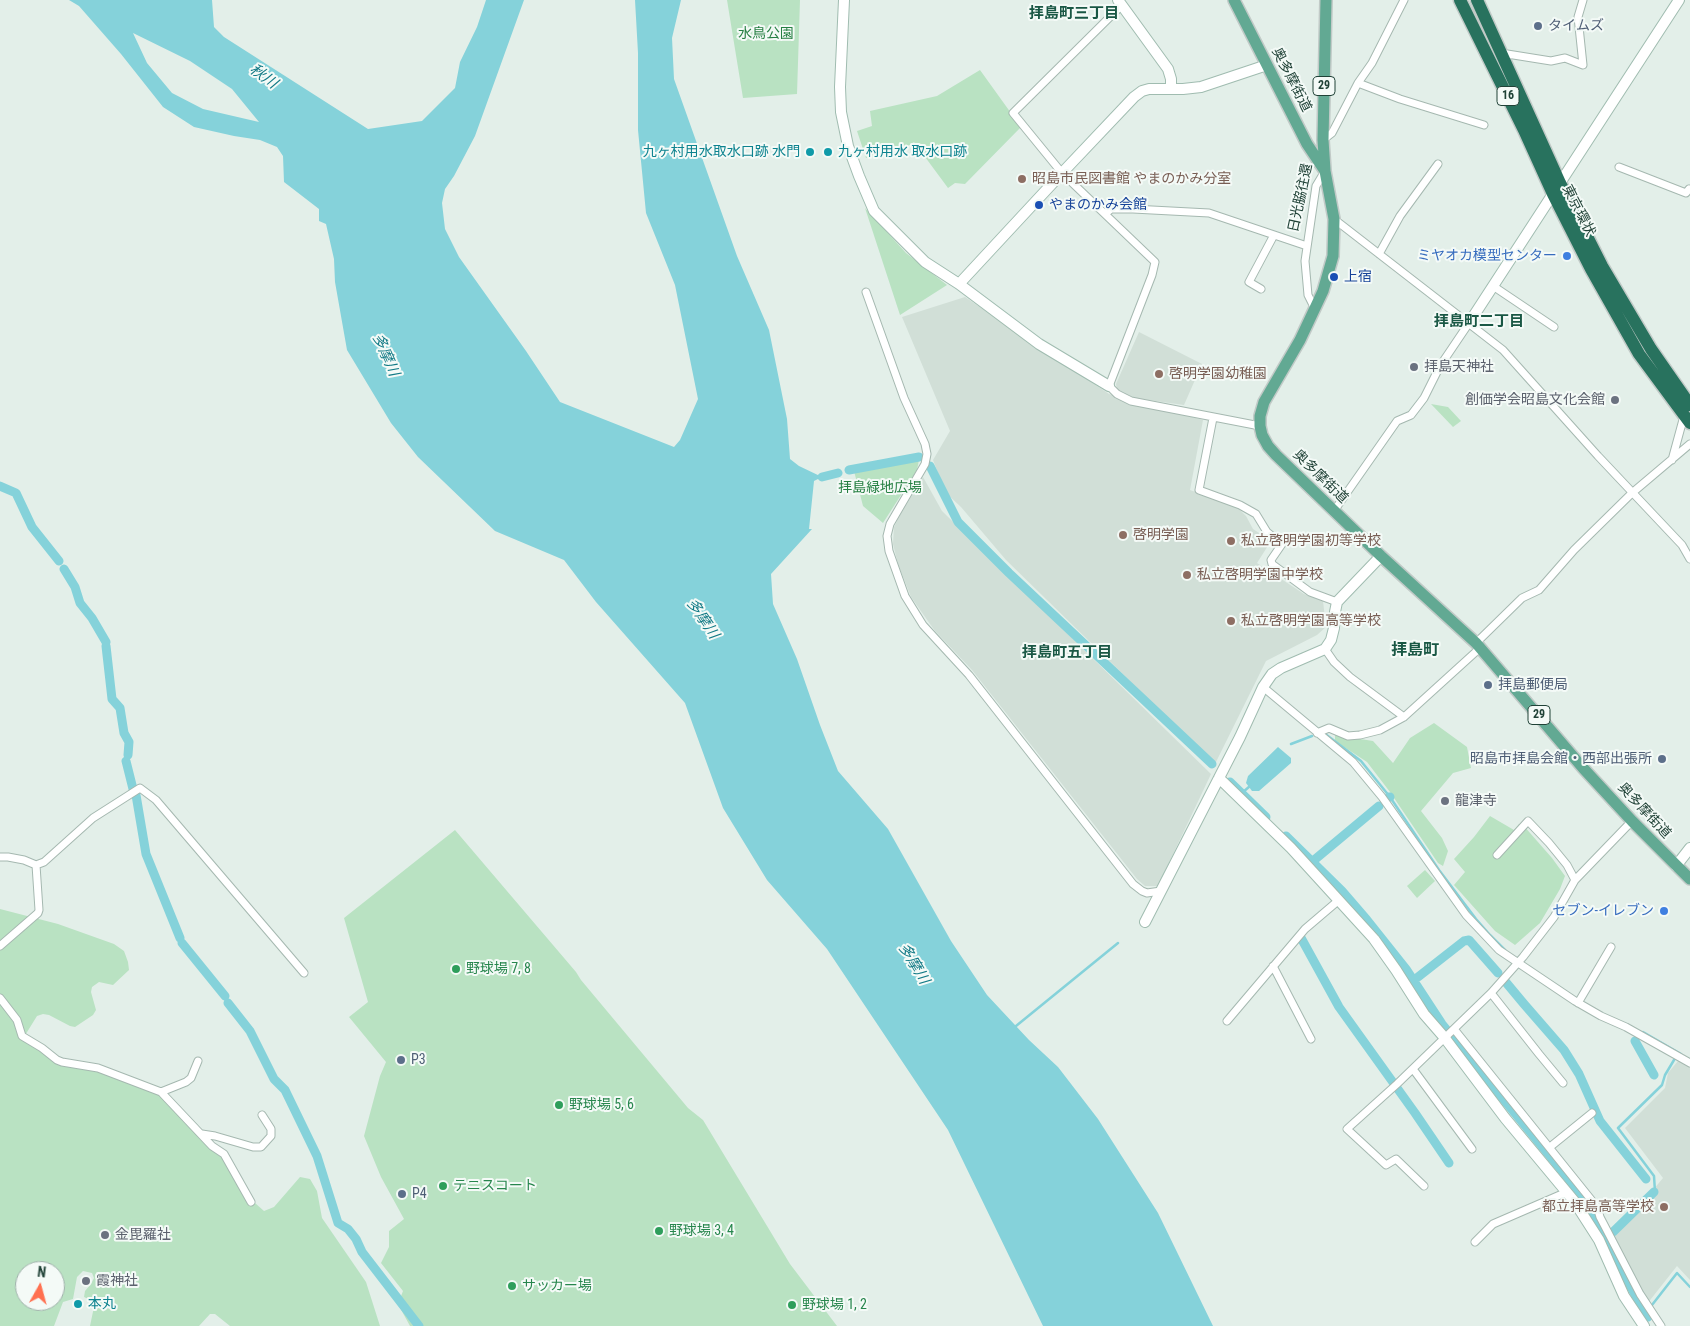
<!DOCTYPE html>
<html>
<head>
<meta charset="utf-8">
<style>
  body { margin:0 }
  #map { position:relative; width:1690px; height:1326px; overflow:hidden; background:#e3efe9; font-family:"Roboto Condensed",sans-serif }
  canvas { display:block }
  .north { position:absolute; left:15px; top:1261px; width:50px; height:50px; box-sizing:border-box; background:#f4faf7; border:1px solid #9fb0aa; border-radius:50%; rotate:7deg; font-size:14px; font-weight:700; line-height:20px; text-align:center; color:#204237 }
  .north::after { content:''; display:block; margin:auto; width:18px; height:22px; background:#ff7050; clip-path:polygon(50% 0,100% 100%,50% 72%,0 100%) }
</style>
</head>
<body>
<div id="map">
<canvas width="1690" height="1326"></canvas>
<div class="north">N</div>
</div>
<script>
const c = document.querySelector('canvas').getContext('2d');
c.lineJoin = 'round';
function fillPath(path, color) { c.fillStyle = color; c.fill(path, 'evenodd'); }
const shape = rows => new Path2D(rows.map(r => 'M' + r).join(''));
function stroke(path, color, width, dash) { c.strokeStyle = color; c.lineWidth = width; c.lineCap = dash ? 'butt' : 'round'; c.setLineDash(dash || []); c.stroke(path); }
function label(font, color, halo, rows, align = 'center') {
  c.font = font + ' "Roboto Condensed","Noto Sans JP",sans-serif'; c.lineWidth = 4; c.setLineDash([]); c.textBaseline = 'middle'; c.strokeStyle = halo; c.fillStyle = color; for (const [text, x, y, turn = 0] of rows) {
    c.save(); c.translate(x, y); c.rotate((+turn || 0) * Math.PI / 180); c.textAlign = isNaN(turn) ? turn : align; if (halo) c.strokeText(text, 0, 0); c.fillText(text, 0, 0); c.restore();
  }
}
const built = shape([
  [965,297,1109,394,1203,420,1190,490,1237,507,1246,516,1253,529,1271,541,1257,563,1304,594,1323,601,1326,627,1317,635,1266,661,1215,764,1006,560,961,507,946,493,933,460,950,431,902,317],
  [1139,332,1202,364,1184,405,1134,398,1117,390,1116,384],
  [923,477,942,511,1211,774,1158,886,1145,886,1137,879,972,670,935,631,911,597,898,564,893,544,894,527,899,517],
  [1678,1061,1690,1066,1690,1280,1677,1266,1647,1304,1614,1237,1663,1178,1625,1128,1665,1088,1668,1073]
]);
const green = shape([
  [727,0,800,0,797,94,743,98],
  [980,70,1021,127,965,184,955,183,948,188,914,142,905,148,866,158,857,131,872,126,870,111,937,96],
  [865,208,906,253,947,285,900,315],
  [1431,404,1448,407,1461,421,1453,427],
  [919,460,917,470,883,523,863,506,854,471],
  [1434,723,1467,747,1471,768,1453,773,1421,811,1442,838,1448,851,1443,866,1438,863,1390,792,1367,762,1335,741,1335,735,1373,741,1393,763,1410,738],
  [1490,816,1514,830,1519,824,1523,825,1552,858,1565,876,1560,889,1540,923,1515,945,1495,931,1454,885,1465,872,1454,859,1474,837],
  [455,830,576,972,581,980,688,1108,703,1120,790,1264,837,1326,410,1326,398,1304,403,1291,381,1263,389,1247,389,1231,404,1219,381,1177,364,1136,380,1076,386,1062,349,1017,368,1002,344,918],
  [1425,870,1435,881,1417,898,1407,886],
  [0,909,58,924,114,944,124,951,128,962,129,970,113,985,99,982,92,987,91,992,96,1010,93,1015,75,1027,70,1026,49,1015,43,1014,37,1016,24,1037,58,1063,96,1070,157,1091,221,1156,248,1201,255,1203,264,1211,274,1207,300,1177,310,1179,317,1191,322,1218,366,1282,380,1326,230,1326,215,1314,210,1314,199,1326,90,1326,95,1302,84,1297,85,1291,91,1284,94,1278,92,1273,83,1271,77,1277,73,1299,63,1302,54,1326,0,1326],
  [25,1271,55,1271,55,1301,25,1301]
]);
const water = shape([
  [69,0,212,0,214,27,224,37,368,129,422,121,455,88,460,62,477,27,486,0,524,0,475,136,454,176,445,189,442,203,445,229,459,257,526,351,560,402,674,447,680,440,698,399,675,285,646,213,638,130,638,53,635,0,681,0,672,38,674,79,737,256,769,330,787,419,790,459,799,466,822,477,814,481,809,529,812,529,771,574,773,604,797,659,820,725,838,771,888,829,951,941,987,995,1029,1040,1058,1067,1098,1119,1158,1213,1213,1326,1043,1326,948,1130,827,949,767,880,723,808,685,703,596,602,564,560,495,531,418,457,391,423,347,350,335,282,334,259,326,224,319,221,319,209,284,182,283,156,277,147,260,140,234,136,194,127,163,107,121,54,79,6],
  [133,33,190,61,232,89,259,122,203,109,172,93,147,63],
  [1278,747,1291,758,1291,763,1259,791,1252,791,1246,783,1248,776]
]);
const stream = shape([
  [1324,733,1361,761,1390,797,1439,870,1476,919,1490,935,1505,950],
  [1291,744,1312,736],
  [1242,793,1250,786],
  [1016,1026,1118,943],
  [1643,1032,1681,1054],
  [1655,1192,1654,1176,1618,1128,1662,1085,1665,1075,1674,1060],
  [1652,1305,1677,1273,1690,1287]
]);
const canal = shape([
  [930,466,958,522,1009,573,1212,764],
  [849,470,919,457],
  [822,477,838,473],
  [0,486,16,493,32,527,59,561],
  [64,569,75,587,80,603,92,618,106,642],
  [106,646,112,699,120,708,124,733,129,742,128,755],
  [126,761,133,789],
  [1230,782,1266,817],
  [136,795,146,854,180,938],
  [1389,797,1390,797],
  [1286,836,1342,891,1367,920,1406,969,1442,1024,1567,1177,1595,1216,1619,1266,1648,1317],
  [1313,861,1379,806],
  [1300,936,1339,1007,1415,1113,1449,1163],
  [182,943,225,996],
  [1418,977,1464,941,1469,940,1498,973],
  [1504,980,1524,1004,1564,1050,1579,1074,1600,1121,1646,1179],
  [228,1003,250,1031,274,1079,285,1090,317,1156,338,1223,348,1229,356,1239,362,1252,419,1326],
  [1635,1041,1654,1075],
  [1613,1232,1654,1192]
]);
const street = shape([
  [1122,5,1013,113,1062,173,1155,262,1152,275,1109,386,1117,394,1131,401,1260,426],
  [1501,53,1551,61,1565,58,1583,65,1578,17,1583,0],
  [1358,83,1400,99,1484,125],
  [1323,140,1332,133,1358,83,1372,63,1404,0],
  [1619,167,1686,193,1689,189],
  [1105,214,1111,209,1133,209,1209,213,1307,246],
  [1334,219,1503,350,1598,456,1682,545,1690,559],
  [1379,254,1400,216,1438,164],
  [1493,286,1554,327],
  [1261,289,1249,282,1274,235],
  [866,292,904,398,925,444,927,454,925,464,890,524,887,536,889,551,905,596,923,625,969,675,1133,884,1142,891,1147,893,1161,891],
  [1315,309,1308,295,1305,261,1316,186,1325,171],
  [1213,418,1199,490,1240,505,1256,514,1267,532,1282,544,1271,560,1272,564,1310,592,1337,602],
  [1672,460,1684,416],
  [1334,511,1397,421,1411,415,1424,398,1440,366,1469,323],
  [1476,643,1522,598,1539,590,1574,550,1632,493,1690,444],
  [1325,649,1334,662,1350,677,1404,717],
  [1263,687,1353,762,1382,797,1466,915,1499,950,1575,1001,1601,1016,1626,1027,1690,1063],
  [1317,733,1329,728,1348,736,1360,735,1380,730,1404,717,1480,648],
  [1497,855,1528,821,1549,843,1567,865,1575,880],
  [0,857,8,857,24,860,36,865,44,862,93,818,140,788,156,800,304,973],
  [0,946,38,913,39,910,36,865],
  [1273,966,1311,1039],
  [1491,993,1539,1054,1563,1083],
  [0,998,17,1020,22,1036,42,1048,57,1060,62,1062,98,1068,161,1092,212,1146,224,1154,251,1202],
  [1578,1003,1611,947],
  [1227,1021,1305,929,1339,900],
  [1454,1029,1597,1207,1600,1217,1640,1294,1661,1326],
  [1413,1069,1472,1149],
  [161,1092,186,1082,191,1078,198,1061],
  [202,1134,215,1136,253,1147,261,1147,271,1136,271,1129,262,1115],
  [1550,1147,1592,1113],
  [1424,1186,1396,1159,1386,1165,1347,1129,1397,1084,1491,993,1523,957,1554,917,1575,880,1632,821],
  [1475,1242,1493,1224,1567,1192]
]);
const secondary = shape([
  [844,0,840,87,841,112,848,146,859,176,874,211,925,262,959,284,1039,344,1109,386],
  [1118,0,1168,69,1171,79,1171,88],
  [959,284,1062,173,1134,97,1142,91,1149,89,1183,89,1201,87,1267,65],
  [1469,323,1679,0],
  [1219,778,1291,848,1374,939,1396,970,1424,1014,1444,1037,1505,1118,1574,1201,1599,1240,1624,1296,1644,1326],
  [1676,866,1690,848],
  [1145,922,1240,737,1263,687,1272,674,1281,668,1325,649,1331,640,1334,628,1335,612,1337,602,1381,556]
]);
const primary = shape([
  [1234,0,1307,144,1325,171,1334,219,1333,256,1323,291,1300,340,1264,402,1260,416,1260,426,1262,435,1268,446,1276,455,1381,556,1476,643,1583,768,1632,821,1690,879],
  [1325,170,1323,140,1326,0]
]);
const highway = shape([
  [1460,0,1524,130,1553,194,1591,269,1639,354,1690,423],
  [1477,0,1560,183,1602,266,1651,349,1690,405]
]);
const markers = [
  [1538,26,5,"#5c6f8a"],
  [810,152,5,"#0f9aa8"],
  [828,152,5,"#0f9aa8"],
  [1022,179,5,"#8d6e63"],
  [1039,205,5,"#1a4fb4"],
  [1567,256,5,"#3f7fe0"],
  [1334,277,5,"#1a4fb4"],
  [1414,367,5,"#6b7280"],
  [1159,374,5,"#8d6e63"],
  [1615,400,5,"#6b7280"],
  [1123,535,5,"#8d6e63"],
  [1231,541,5,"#8d6e63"],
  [1187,575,5,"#8d6e63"],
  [1231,621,5,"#8d6e63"],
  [1488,685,5,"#5c6f8a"],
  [1662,759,5,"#5c6f8a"],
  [1445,801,5,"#6b7280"],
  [1664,911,5,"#3f7fe0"],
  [456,969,5,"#2e9e5b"],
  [401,1060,5,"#5c6f8a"],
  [559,1105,5,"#2e9e5b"],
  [443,1186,5,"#2e9e5b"],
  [402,1194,5,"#5c6f8a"],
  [1664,1207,5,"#8d6e63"],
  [659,1231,5,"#2e9e5b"],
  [105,1235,5,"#6b7280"],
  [86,1281,5,"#6b7280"],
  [512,1286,5,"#2e9e5b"],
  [78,1304,5,"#0f9aa8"],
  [792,1305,5,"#2e9e5b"]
];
const shields = [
  [1324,86,22],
  [1508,96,22],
  [1539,715,22]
];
const shieldNames = [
  ["29",1324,86],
  ["16",1508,96],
  ["29",1539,715]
];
const serviceNames = [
  ["タイムズ",1548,26],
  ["拝島郵便局",1498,685],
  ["昭島市拝島会館・西部出張所",1652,759,"right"],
  ["P3",411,1060],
  ["P4",412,1194]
];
const parkNames = [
  ["水鳥公園",766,34],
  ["拝島緑地広場",880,488]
];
const streetNames = [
  ["奥多摩街道",1291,80,63],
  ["日光脇往還",1301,198,-78],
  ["東京環状",1578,211,63],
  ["奥多摩街道",1320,477,44],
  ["奥多摩街道",1644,811,47]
];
const cultureNames = [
  ["九ヶ村用水取水口跡 水門",800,152,"right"],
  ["九ヶ村用水 取水口跡",838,152],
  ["本丸",88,1304]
];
const educationNames = [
  ["昭島市民図書館 やまのかみ分室",1032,179],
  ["啓明学園幼稚園",1169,374],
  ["啓明学園",1133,535],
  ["私立啓明学園初等学校",1241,541],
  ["私立啓明学園中学校",1197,575],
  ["私立啓明学園高等学校",1241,621],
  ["都立拝島高等学校",1654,1207,"right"]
];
const transitNames = [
  ["やまのかみ会館",1049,205],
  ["上宿",1344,277]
];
const shopNames = [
  ["ミヤオカ模型センター",1557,256],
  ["セブン-イレブン",1654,911]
];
const worshipNames = [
  ["拝島天神社",1424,367],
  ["創価学会昭島文化会館",1605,400,"right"],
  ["龍津寺",1455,801],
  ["金毘羅社",115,1235],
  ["霞神社",96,1281]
];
const leisureNames = [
  ["野球場 7, 8",466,969],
  ["野球場 5, 6",569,1105],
  ["テニスコート",453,1186],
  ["野球場 3, 4",669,1231],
  ["サッカー場",522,1286],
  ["野球場 1, 2",802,1305]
];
const neighbourhoodNames = [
  ["拝島町三丁目",1074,14],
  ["拝島町二丁目",1479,322],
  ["拝島町五丁目",1067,653]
];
const waterNames = [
  ["秋川",263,77,36],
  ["多摩川",385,355,66],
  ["多摩川",702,619,56],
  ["多摩川",913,964,59]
];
const quarterNames = [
  ["拝島町",1415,651]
];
fillPath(built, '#d1dfd7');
fillPath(green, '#b9e2c2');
fillPath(water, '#85d2da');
stroke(stream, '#85d2da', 2.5);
stroke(canal, '#85d2da', 9);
stroke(street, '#a5b8b0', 9);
stroke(secondary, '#a0bcb0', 12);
stroke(primary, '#c1cac7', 14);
stroke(highway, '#c1cac7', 15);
stroke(street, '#fff', 7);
stroke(secondary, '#fff', 10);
stroke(primary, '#62a993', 11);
stroke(highway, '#28725e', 12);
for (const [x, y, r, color] of markers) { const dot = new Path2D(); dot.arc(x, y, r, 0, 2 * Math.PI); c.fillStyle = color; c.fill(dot); stroke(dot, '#f4faf7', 2); }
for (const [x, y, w] of shields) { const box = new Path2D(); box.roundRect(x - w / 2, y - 9.5, w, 19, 4); c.fillStyle = '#f4faf7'; c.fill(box); stroke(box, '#204237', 1); }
label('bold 12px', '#204237', null, shieldNames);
label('14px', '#4e5e75', '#f4faf7', serviceNames, 'left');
label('14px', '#257f42', '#f4faf7', parkNames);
label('14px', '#204237', '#f4faf7', streetNames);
label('14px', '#0d838f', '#f4faf7', cultureNames, 'left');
label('14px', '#785e54', '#f4faf7', educationNames, 'left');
label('14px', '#164399', '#f4faf7', transitNames, 'left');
label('14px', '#366cbe', '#f4faf7', shopNames, 'right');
label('14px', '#5b616d', '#f4faf7', worshipNames, 'left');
label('14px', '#27864d', '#f4faf7', leisureNames, 'left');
label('bold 15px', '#195744', '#f4faf7', neighbourhoodNames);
label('italic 15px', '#127a86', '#f4faf7', waterNames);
label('bold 16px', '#195744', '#f4faf7', quarterNames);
</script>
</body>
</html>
